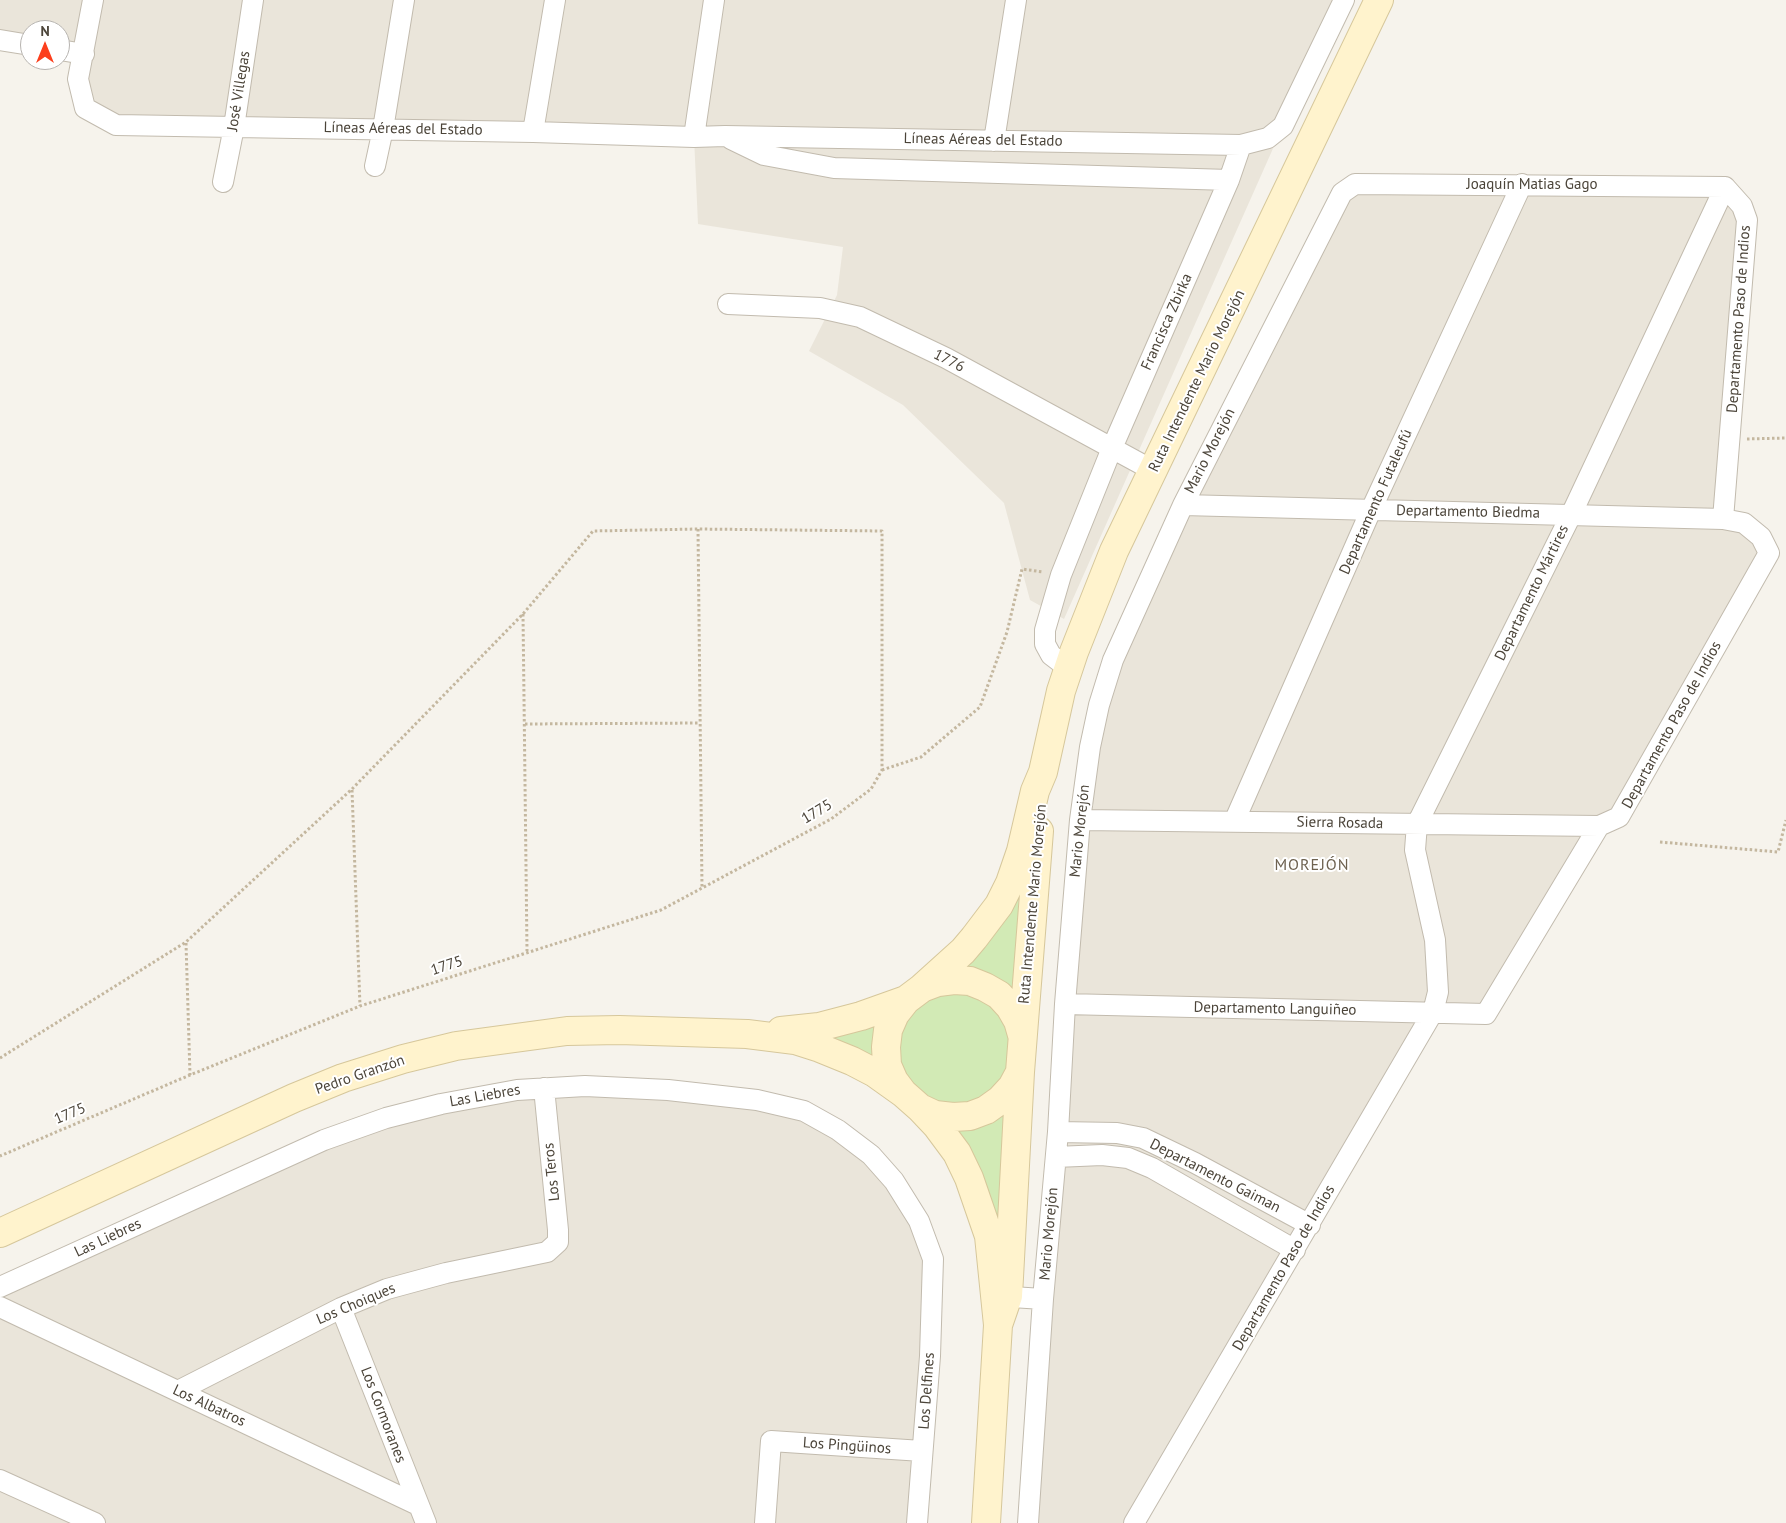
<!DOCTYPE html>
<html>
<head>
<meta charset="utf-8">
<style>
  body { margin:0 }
  #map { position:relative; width:1786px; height:1523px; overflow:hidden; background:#f6f3ec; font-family:"PT Sans",sans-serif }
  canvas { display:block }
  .north { position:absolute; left:20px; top:20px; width:50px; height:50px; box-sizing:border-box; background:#fff; border:1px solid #b7b4b0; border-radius:50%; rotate:0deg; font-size:14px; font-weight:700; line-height:20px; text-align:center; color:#4b4439 }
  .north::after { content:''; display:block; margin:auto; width:18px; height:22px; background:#fc3f1d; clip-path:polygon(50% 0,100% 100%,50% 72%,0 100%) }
</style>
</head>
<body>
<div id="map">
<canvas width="1786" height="1523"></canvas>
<div class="north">N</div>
</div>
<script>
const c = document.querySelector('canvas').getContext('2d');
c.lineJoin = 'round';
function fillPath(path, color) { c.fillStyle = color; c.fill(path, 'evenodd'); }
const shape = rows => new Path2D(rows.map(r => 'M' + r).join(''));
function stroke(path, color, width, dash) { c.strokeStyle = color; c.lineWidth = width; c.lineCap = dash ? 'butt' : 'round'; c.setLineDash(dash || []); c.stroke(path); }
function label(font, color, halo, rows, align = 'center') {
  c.font = font + ' "PT Sans",sans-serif'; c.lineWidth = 4; c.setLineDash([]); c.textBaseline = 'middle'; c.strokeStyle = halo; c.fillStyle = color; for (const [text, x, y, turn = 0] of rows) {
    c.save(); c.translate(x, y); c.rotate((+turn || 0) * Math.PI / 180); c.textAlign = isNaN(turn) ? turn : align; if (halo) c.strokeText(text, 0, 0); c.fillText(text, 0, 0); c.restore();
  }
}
const residential = shape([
  [0,0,1344,0,1283,126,1064,619,1030,600,1004,503,903,405,809,351,837,295,843,247,698,224,694,137,116,125,85,108,84,54,60,50,60,30,30,30,30,45,0,40],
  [1725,187,1742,206,1723,519,1769,553,1619,817,1599,826,1486,1014,1433,1013,1134,1523,1028,1523,1099,705,1342,193],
  [544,1088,804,1111,871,1155,933,1259,917,1523,0,1523,0,1287,324,1140]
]);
const green = shape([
  [1020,878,1014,998,959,971],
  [964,990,993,1005,1003,1019,1009,1034,1010,1051,1007,1067,1000,1079,991,1089,980,1097,968,1102,954,1104,941,1103,928,1098,900,1070,898,1028,917,1001],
  [876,1022,873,1042,874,1063,811,1037],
  [1007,1104,996,1238,964,1155,956,1126]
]);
const path = shape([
  [1747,439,1786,438],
  [698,529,702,887],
  [523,614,527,951],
  [525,724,700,723],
  [882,770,921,757,980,707,1007,632,1022,569,1043,572],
  [352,790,360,1006],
  [1660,842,1778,852,1786,820],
  [186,943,190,1075],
  [0,1058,186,942,352,789,523,614,593,531,698,529,882,531,882,770,871,789,831,819,661,910,360,1006,190,1075,0,1156]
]);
const street = shape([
  [93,0,78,79,85,108,116,125,533,132,694,137,725,136,1241,145,1268,138,1283,126,1344,0],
  [0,40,30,45],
  [60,50,84,54],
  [533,132,555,0],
  [694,137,714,0],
  [731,139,764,155,834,168,1229,180],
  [994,141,1016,0],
  [375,166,383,129,404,0],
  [223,182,234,127,253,0],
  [728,304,820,308,860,317,946,358,1154,471],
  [1723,519,1747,220,1742,206,1725,187],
  [1068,668,1051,655,1045,644,1045,630,1061,575,1112,448,1229,180,1241,145],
  [1080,820,1599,826],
  [1234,822,1371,510,1522,184],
  [1065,1004,1486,1014,1599,826,1619,817,1769,553,1761,537,1744,523,1723,519,1183,505],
  [1058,1132,1117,1133,1143,1138,1195,1163,1310,1225],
  [1056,1157,1102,1155,1128,1158,1152,1168,1295,1250],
  [0,1287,324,1140,386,1118,441,1104,517,1090,585,1086,668,1090,757,1100,804,1111,838,1130,871,1155,894,1181,919,1221,933,1259,930,1356,917,1523],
  [996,1296,1043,1299],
  [0,1307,418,1505],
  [341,1308,426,1523],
  [178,1391,341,1308,387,1289,446,1273,547,1252,558,1242,558,1230,544,1088],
  [0,1480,95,1523],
  [765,1523,771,1441,922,1451],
  [1028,1523,1043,1299,1058,1132,1065,1004,1080,820,1090,747,1099,705,1113,660,1183,505,1342,193,1355,184,1725,187],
  [1134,1523,1433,1012,1438,992,1435,940,1415,850,1417,824,1571,515,1725,187]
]);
const secondary = shape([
  [922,988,963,951,974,938,999,905,1010,883,1021,851,1035,791,1043,772,1061,691,1074,652,1114,551,1379,0],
  [781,1031,819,1027,861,1016,906,1000],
  [1020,1072,1012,1087,1000,1100,986,1110,970,1116,953,1117,935,1115,920,1108,903,1093,894,1081,887,1065,886,1047,888,1030,895,1014,906,1000,922,988,938,982,954,980,970,981,985,987,999,995,1010,1007,1018,1021,1022,1035],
  [920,1108,937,1126,957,1153,969,1178,989,1236,998,1325,986,1523],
  [0,1233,294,1098,343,1078,403,1059,456,1046,567,1031,619,1030,747,1034,795,1040,820,1048,852,1061,875,1073,903,1093],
  [998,1325,1008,1296,1020,1072,1039,831]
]);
const streetNames = [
  ["José Villegas",239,91,-81],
  ["Líneas Aéreas del Estado",403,129,1],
  ["Líneas Aéreas del Estado",983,140,1],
  ["Joaquín Matias Gago",1532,185],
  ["Departamento Paso de Indios",1739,319,-86],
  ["Francisca Zbirka",1167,322,-66],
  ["1776",949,361,27],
  ["Ruta Intendente Mario Morejón",1197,381,-64],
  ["Mario Morejón",1210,451,-63],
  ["Departamento Futaleufú",1376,502,-66],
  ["Departamento Biedma",1468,512,1],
  ["Departamento Mártires",1532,593,-64],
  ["Departamento Paso de Indios",1672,725,-61],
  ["1775",817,812,-31],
  ["Sierra Rosada",1340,823,1],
  ["Mario Morejón",1080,831,-84],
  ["Ruta Intendente Mario Morejón",1033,904,-85],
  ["1775",447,966,-18],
  ["Departamento Languiñeo",1275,1009,1],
  ["Pedro Granzón",360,1075,-19],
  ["Las Liebres",485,1096,-10],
  ["1775",70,1114,-23],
  ["Los Teros",552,1172,-96],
  ["Departamento Gaiman",1215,1176,27],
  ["Mario Morejón",1049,1234,-85],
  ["Las Liebres",108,1238,-25],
  ["Departamento Paso de Indios",1284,1268,-60],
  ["Los Choiques",356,1304,-23],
  ["Los Delfines",927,1391,-86],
  ["Los Albatros",209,1406,25],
  ["Los Cormoranes",383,1415,69],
  ["Los Pingüinos",847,1446,4]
];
const neighbourhoodNames = [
  ["MOREJÓN",1312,865]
];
fillPath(residential, '#eae5da');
fillPath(green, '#d2eab5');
stroke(street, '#c2bbae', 22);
stroke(secondary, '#d6c79b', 30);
stroke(path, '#c4b79f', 3, [2.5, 2.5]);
stroke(street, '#fff', 20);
stroke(secondary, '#fff3cd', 28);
label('15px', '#4b4439', '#fff', streetNames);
c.letterSpacing = '1px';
label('16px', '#6e6250', '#fff', neighbourhoodNames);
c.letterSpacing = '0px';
</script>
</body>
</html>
